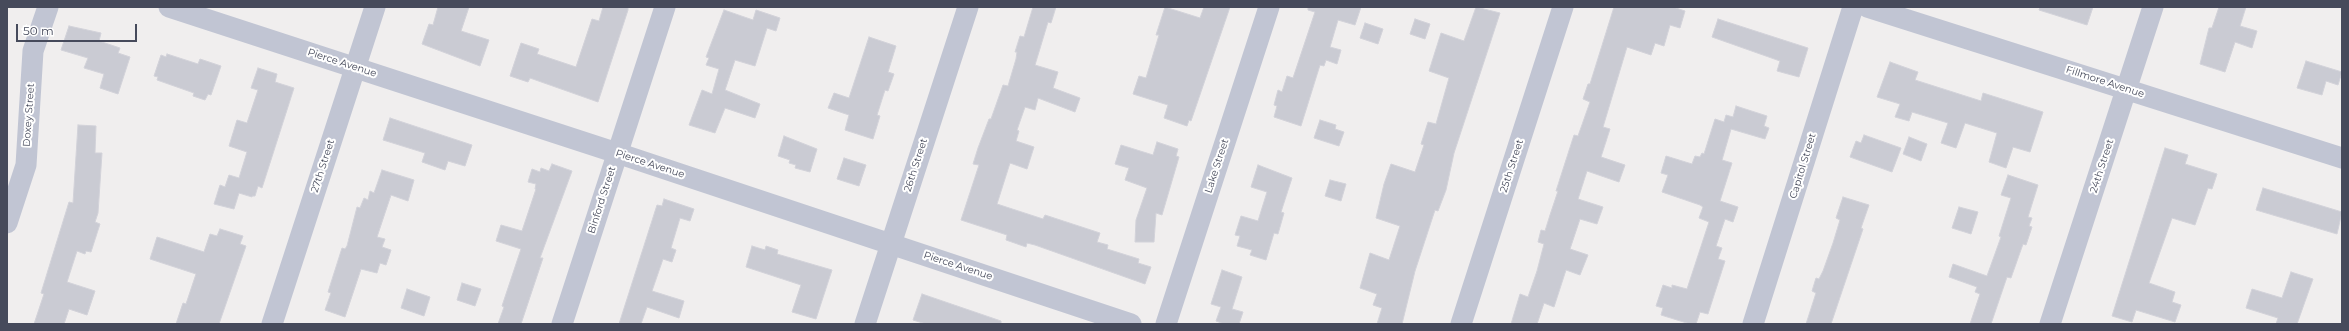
<!DOCTYPE html>
<html>
<head>
<meta charset="utf-8">
<style>
  body { margin:0 }
  #map { position:relative; width:2349px; height:331px; overflow:hidden; background:#f0eeee; font-family:Montserrat,sans-serif }
  canvas { display:block }
  .frame { position:absolute; inset:0; border:8px solid #464a5b; pointer-events:none }
  .scale { position:absolute; left:16px; top:24px; width:121px; height:18px; box-sizing:border-box; border:2px solid #464a5b; border-top:0; padding-left:5px; font-size:12px; line-height:14px; white-space:nowrap; color:#464a5b; -webkit-text-stroke:3px #fff; paint-order:stroke }
</style>
</head>
<body>
<div id="map">
<canvas width="2349" height="331"></canvas>
<div class="frame"></div>
<div class="scale">50 m</div>
</div>
<script>
const c = document.querySelector('canvas').getContext('2d');
c.lineJoin = 'round';
function fillPath(path, color) { c.fillStyle = color; c.fill(path, 'evenodd'); }
const shape = rows => new Path2D(rows.map(r => 'M' + r).join(''));
function stroke(path, color, width, dash) { c.strokeStyle = color; c.lineWidth = width; c.lineCap = dash ? 'butt' : 'round'; c.setLineDash(dash || []); c.stroke(path); }
function label(font, color, halo, rows, align = 'center') {
  c.font = font + ' Montserrat,sans-serif'; c.lineWidth = 4; c.setLineDash([]); c.textBaseline = 'middle'; c.strokeStyle = halo; c.fillStyle = color; for (const [text, x, y, turn = 0] of rows) {
    c.save(); c.translate(x, y); c.rotate((+turn || 0) * Math.PI / 180); c.textAlign = isNaN(turn) ? turn : align; if (halo) c.strokeText(text, 0, 0); c.fillText(text, 0, 0); c.restore();
  }
}
const building = shape([
  [438,7,469,7,461,31,489,40,480,66,422,44,429,24,433,25,438,7],
  [603,7,628,7,628,10,598,102,530,78,528,82,510,76,521,43,539,49,537,54,576,67,592,19,599,21,603,7],
  [1033,7,1056,7,1051,23,1048,22,1035,65,1058,72,1053,88,1080,98,1075,112,1038,98,1035,110,1025,107,1017,130,1019,131,1016,141,1034,147,1027,169,1010,163,997,204,1043,219,1045,215,1100,233,1097,242,1108,245,1107,249,1139,259,1138,263,1151,267,1145,284,1035,245,1027,243,1026,247,1006,240,1007,235,961,220,979,165,973,164,978,148,989,119,991,119,1003,85,1008,86,1016,59,1017,52,1015,52,1020,36,1024,37,1033,7],
  [1165,7,1200,18,1204,7,1230,7,1191,121,1189,120,1187,126,1164,118,1168,105,1133,94,1139,76,1146,78,1159,35,1156,35,1165,7],
  [1308,7,1361,7,1355,25,1338,20,1330,47,1341,50,1337,64,1326,60,1324,66,1320,65,1301,126,1274,117,1277,106,1274,105,1278,90,1282,92,1287,76,1293,78,1315,12,1308,10,1308,7],
  [1476,7,1500,13,1454,153,1446,190,1438,211,1435,210,1415,271,1402,324,1377,324,1382,308,1373,305,1377,294,1360,288,1370,253,1389,260,1400,226,1376,218,1384,184,1391,164,1415,172,1424,145,1421,144,1428,122,1436,124,1449,78,1429,71,1441,33,1464,41,1476,7],
  [1614,7,1673,7,1685,11,1680,28,1670,25,1664,46,1655,43,1651,55,1627,47,1603,127,1610,129,1601,157,1625,165,1619,182,1587,171,1578,199,1603,207,1597,224,1580,219,1570,249,1588,255,1580,275,1566,270,1554,307,1544,303,1537,324,1511,324,1520,294,1528,297,1537,271,1544,244,1538,242,1541,230,1545,231,1550,215,1558,191,1556,191,1574,135,1578,136,1590,102,1583,99,1588,84,1590,84,1614,7],
  [2040,7,2093,7,2087,25,2039,10,2040,7],
  [2219,7,2246,7,2240,26,2257,31,2252,48,2235,42,2225,72,2200,64,2209,28,2212,28,2219,7],
  [724,10,753,20,756,10,780,18,776,31,767,28,755,66,735,60,725,90,760,104,755,118,725,108,715,133,689,125,702,90,712,94,719,69,706,65,709,58,706,57,724,10],
  [1415,19,1430,24,1425,39,1410,34,1415,19],
  [1718,19,1808,48,1799,77,1777,71,1780,61,1712,37,1718,19],
  [1365,23,1383,29,1378,44,1360,38,1365,23],
  [69,26,101,33,99,41,120,48,118,53,130,57,118,94,100,88,104,74,84,68,88,58,61,50,69,26],
  [869,37,896,46,888,72,894,74,888,91,885,90,877,115,880,116,873,139,845,130,849,115,828,108,834,93,849,98,869,37],
  [167,54,198,64,200,59,221,66,211,95,208,94,205,100,193,96,194,93,157,80,158,77,154,76,161,55,166,57,167,54],
  [2306,61,2342,72,2338,85,2326,81,2322,95,2297,88,2306,61],
  [1890,62,1918,72,1915,80,1981,101,1983,93,2043,112,2030,152,2013,147,2006,168,1989,162,1997,133,1965,123,1956,148,1941,143,1948,123,1912,112,1909,121,1895,117,1900,104,1877,97,1890,62],
  [258,68,277,74,275,82,294,88,262,188,258,186,255,196,252,196,252,197,239,193,234,209,214,204,220,185,225,187,229,175,239,178,247,152,229,146,237,120,247,123,258,90,251,88,258,68],
  [1736,106,1767,116,1764,126,1769,128,1765,139,1731,129,1722,160,1732,163,1720,201,1738,207,1733,222,1725,219,1716,246,1722,248,1718,259,1725,261,1708,314,1700,312,1696,324,1690,324,1661,315,1663,308,1656,306,1663,285,1672,288,1672,285,1687,289,1709,222,1699,218,1703,207,1700,205,1662,192,1668,175,1661,173,1666,156,1692,164,1695,156,1700,157,1702,153,1704,154,1715,119,1724,122,1726,115,1733,117,1736,106],
  [390,118,472,145,465,166,448,161,445,170,422,162,425,153,383,140,390,118],
  [1320,120,1336,125,1335,129,1344,132,1339,146,1314,138,1320,120],
  [78,125,96,126,95,153,102,153,98,213,95,222,100,224,91,252,86,251,85,254,77,251,67,282,95,291,87,315,69,309,64,324,34,324,44,294,41,293,69,202,73,203,78,125],
  [1864,135,1901,148,1892,172,1850,157,1856,141,1861,143,1864,135],
  [784,136,817,149,810,172,795,168,796,165,789,163,790,160,778,156,784,136],
  [1909,137,1927,144,1921,161,1903,154,1909,137],
  [1157,142,1178,149,1176,156,1179,157,1162,215,1156,213,1154,242,1135,242,1136,220,1147,188,1125,180,1129,168,1115,164,1121,145,1153,155,1157,142],
  [2165,148,2188,155,2185,164,2217,174,2212,189,2208,188,2195,225,2172,218,2149,283,2175,292,2172,302,2181,305,2175,322,2136,310,2132,322,2112,316,2165,148],
  [844,158,866,165,859,186,837,179,844,158],
  [552,164,572,171,540,258,543,258,521,324,498,324,504,307,502,306,521,249,496,241,501,225,522,231,536,189,535,189,536,184,528,182,532,169,540,172,541,168,549,171,552,164],
  [1258,165,1292,178,1281,212,1284,213,1278,234,1274,233,1266,260,1250,255,1252,250,1237,246,1240,236,1235,235,1241,216,1258,221,1267,192,1251,187,1258,165],
  [382,170,414,180,408,201,391,195,377,237,385,239,382,247,391,250,386,265,380,263,377,273,361,269,345,317,325,310,331,293,328,292,342,248,345,249,347,246,357,207,360,208,364,198,368,200,370,191,374,193,382,170],
  [2008,175,2038,185,2028,217,2032,218,2029,226,2032,227,2026,245,2023,244,2011,278,2007,277,1991,324,1970,324,1980,294,1975,292,1977,287,1949,277,1953,264,1987,276,2001,237,1999,236,2011,198,2001,195,2008,175],
  [1330,180,1346,184,1341,201,1325,196,1330,180],
  [2263,188,2342,212,2337,234,2256,210,2263,188],
  [1843,197,1869,205,1861,228,1863,229,1831,324,1806,324,1816,293,1812,291,1816,278,1819,279,1823,271,1833,243,1840,220,1836,218,1843,197],
  [664,199,694,209,690,221,680,218,671,248,676,250,672,262,663,259,652,291,684,301,679,318,647,307,641,324,619,324,657,205,662,206,664,199],
  [1959,207,1978,212,1971,234,1952,228,1959,207],
  [220,229,243,236,240,244,246,246,219,324,176,324,183,303,186,304,196,274,150,259,157,237,204,252,210,234,217,236,220,229],
  [752,246,765,250,766,246,778,250,777,254,832,270,816,319,792,312,801,285,746,267,752,246],
  [1222,270,1242,277,1232,309,1243,312,1239,324,1224,324,1216,321,1221,307,1211,304,1222,270],
  [2291,272,2313,279,2297,324,2276,324,2278,318,2246,308,2252,289,2282,298,2291,272],
  [462,283,481,289,475,306,457,300,462,283],
  [407,289,430,297,424,316,401,308,407,289],
  [922,294,1001,321,1001,324,926,324,913,320,922,294]
]);
const minor = shape([
  [169,7,617,153,1131,324],
  [1867,7,2342,158],
  [7,223,26,165,33,51,48,7],
  [272,324,375,7],
  [562,324,665,7],
  [865,324,968,7],
  [1166,324,1269,7],
  [1461,324,1563,7],
  [1753,324,1853,7],
  [2050,324,2153,7]
]);
const streetNames = [
  ["Pierce Avenue",342,63,18],
  ["Fillmore Avenue",2105,82,18],
  ["Doxey Street",29,115,-86],
  ["Pierce Avenue",650,164,18],
  ["26th Street",916,165,-72],
  ["27th Street",323,166,-72],
  ["Lake Street",1217,166,-72],
  ["25th Street",1512,166,-72],
  ["Capitol Street",1803,166,-73],
  ["24th Street",2102,166,-72],
  ["Binford Street",602,200,-72],
  ["Pierce Avenue",958,266,18]
];
fillPath(building, '#cacbd3');
stroke(building, '#d2d2d9', 1);
stroke(minor, '#c1c5d3', 21);
label('10px', '#464a5b', '#fff', streetNames);
</script>
</body>
</html>
